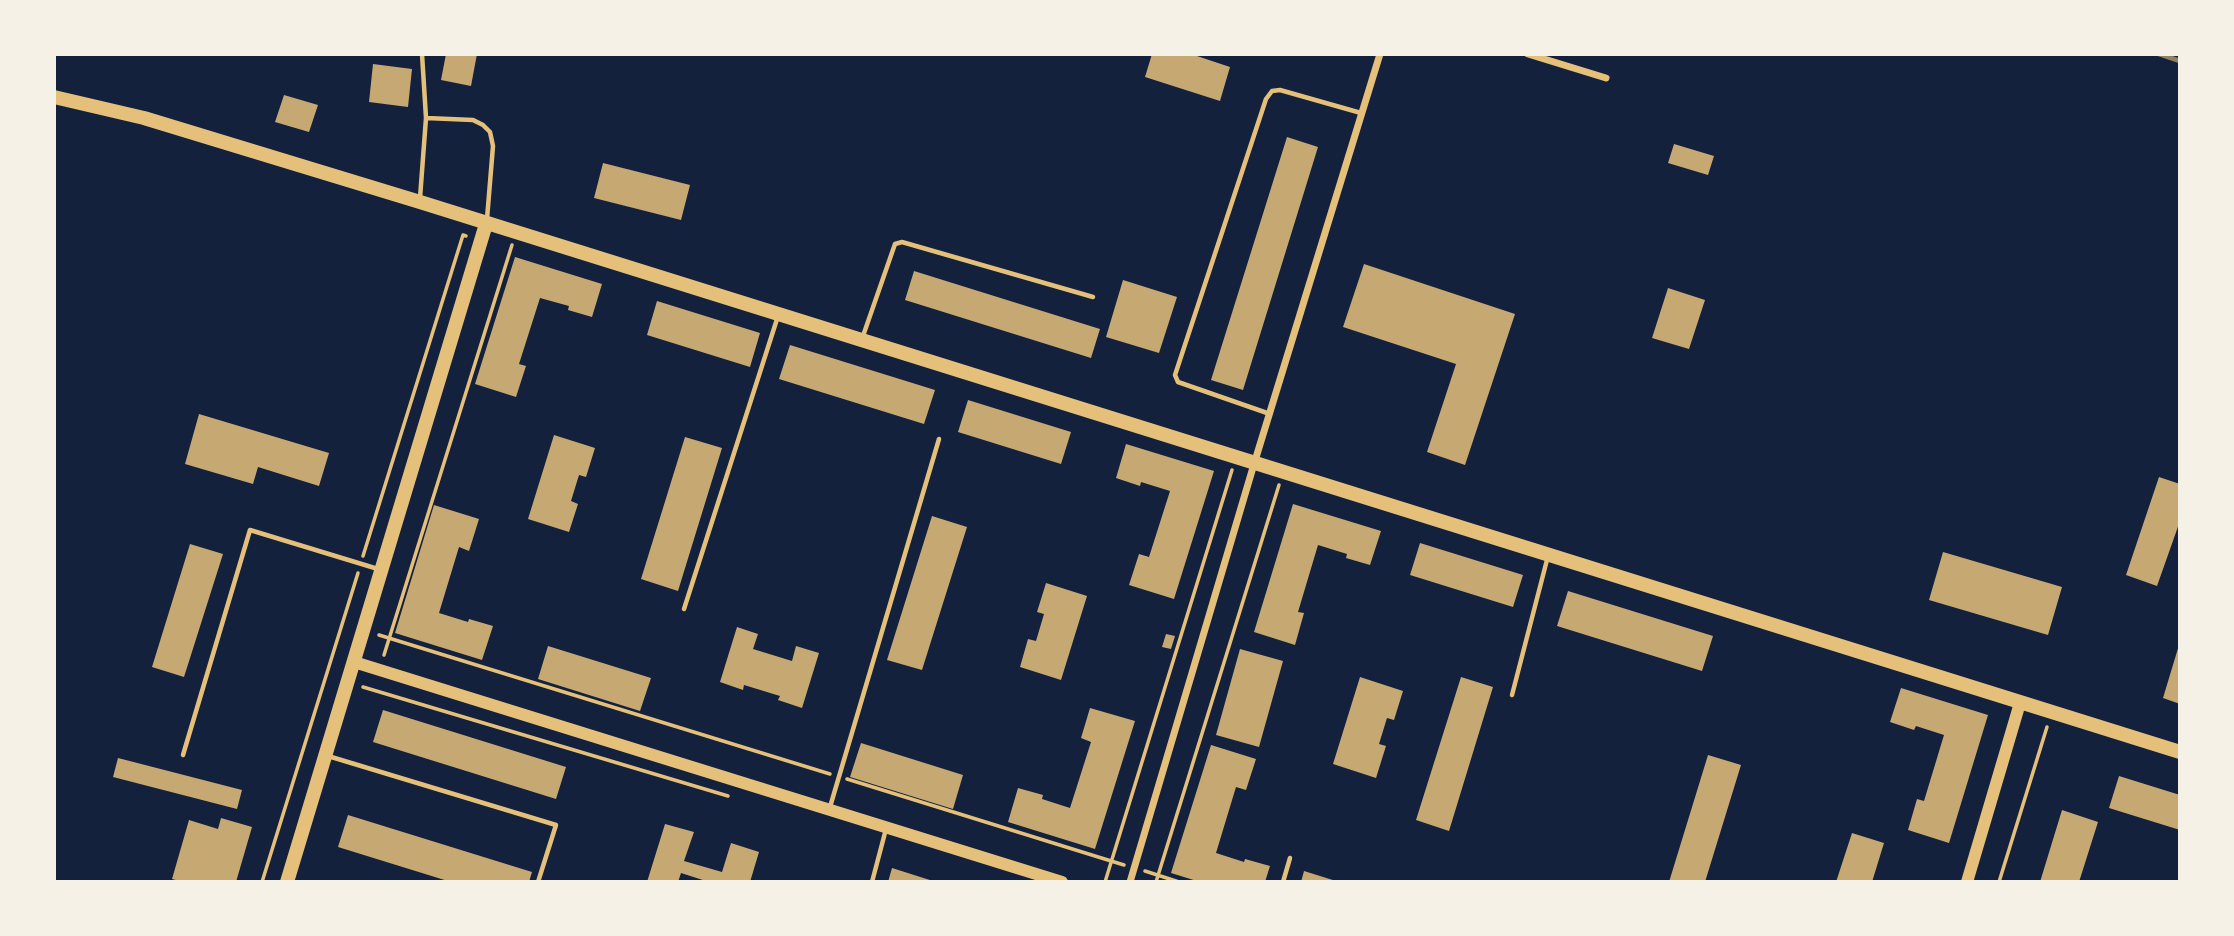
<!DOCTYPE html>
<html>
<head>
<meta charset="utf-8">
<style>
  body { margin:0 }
  #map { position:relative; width:2234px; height:936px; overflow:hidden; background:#14213d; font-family:Overpass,sans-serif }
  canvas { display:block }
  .frame { position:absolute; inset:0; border:56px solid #f6f1e7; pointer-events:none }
</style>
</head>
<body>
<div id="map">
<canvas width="2234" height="936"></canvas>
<div class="frame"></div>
</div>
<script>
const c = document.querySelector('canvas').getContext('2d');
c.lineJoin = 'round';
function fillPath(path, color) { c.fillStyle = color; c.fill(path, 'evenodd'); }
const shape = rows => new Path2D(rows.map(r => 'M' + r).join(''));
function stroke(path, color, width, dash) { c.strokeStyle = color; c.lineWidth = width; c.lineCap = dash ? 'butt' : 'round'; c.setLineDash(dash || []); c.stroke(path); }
const building = shape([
  [446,54,477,54,471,86,441,80],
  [1152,54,1191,54,1230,67,1220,101,1145,77],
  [373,64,412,69,408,107,369,102],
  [284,95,318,105,309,132,275,122],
  [1287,137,1318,147,1243,390,1211,380],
  [1674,144,1714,156,1708,175,1668,163],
  [603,163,690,185,681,220,594,198],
  [515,257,602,284,592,317,568,310,569,306,540,298,519,364,526,366,516,397,475,384],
  [1364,264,1515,314,1465,465,1427,452,1456,364,1343,327],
  [914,271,1100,329,1091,358,905,300],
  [1123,280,1177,297,1159,353,1106,337],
  [1668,288,1705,300,1689,349,1652,338],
  [657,301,760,333,750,367,647,335],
  [790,345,935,390,924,424,779,379],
  [968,400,1071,432,1061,464,958,432],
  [199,414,329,453,319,486,258,467,253,484,185,464],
  [554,435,595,448,586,477,579,475,571,501,578,504,569,532,528,519],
  [685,437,722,448,678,591,641,579],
  [1126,444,1214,471,1174,599,1129,585,1139,554,1149,557,1170,491,1141,482,1140,486,1116,478],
  [2159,477,2180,484,2180,521,2157,586,2126,575],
  [1293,504,1381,531,1370,565,1346,558,1347,554,1318,545,1298,612,1304,613,1295,645,1254,632],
  [434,505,479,519,469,551,459,547,439,613,468,622,469,619,493,626,482,660,395,633],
  [932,516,967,527,922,670,887,660],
  [1420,543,1523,575,1513,607,1410,575],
  [190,544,223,554,184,677,152,667],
  [1943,552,2062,587,2048,635,1929,600],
  [1046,583,1087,596,1061,680,1020,667,1028,639,1036,641,1044,614,1037,612],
  [1568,591,1713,636,1702,671,1557,626],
  [737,627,758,634,753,649,792,661,796,646,819,653,802,708,778,700,780,696,744,685,743,690,720,682],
  [1166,634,1175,636,1171,649,1162,647],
  [2179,645,2180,645,2180,704,2163,698],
  [548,646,651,678,640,711,538,679],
  [1240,649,1283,661,1259,747,1216,735],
  [1360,677,1403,691,1394,720,1387,718,1379,744,1386,746,1376,778,1333,764],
  [1461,677,1493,687,1449,831,1416,820],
  [1901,688,1988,715,1949,843,1908,830,1917,799,1924,801,1944,735,1916,726,1914,730,1890,722],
  [1090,708,1135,721,1095,849,1008,822,1018,788,1043,795,1042,799,1070,808,1091,742,1081,738],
  [383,710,566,767,556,799,373,742],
  [861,743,963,775,953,809,850,777],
  [1211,745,1256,759,1246,790,1236,787,1216,853,1244,862,1245,859,1270,866,1265,882,1200,882,1171,873],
  [1708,755,1741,765,1705,882,1669,882],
  [118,758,242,790,237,809,113,777],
  [2119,776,2180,795,2180,830,2109,808],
  [2062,810,2098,822,2079,882,2040,882],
  [348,815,532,872,529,882,451,882,338,847],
  [221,818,252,827,236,882,183,882,172,879,189,820,218,829],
  [665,824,694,832,684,861,722,872,731,843,759,852,750,882,709,882,681,873,678,882,647,882],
  [1852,833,1884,843,1872,882,1836,882],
  [892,868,933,881,933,882,888,882],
  [1304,871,1336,881,1336,882,1301,882]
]);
const path = shape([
  [363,556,463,235,466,236],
  [379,635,830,774],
  [384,655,512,245],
  [363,687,728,796],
  [847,779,1124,865],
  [1145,871,1179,882],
  [262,882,358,573],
  [1105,882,1232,470],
  [1156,882,1279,485],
  [1999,882,2047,727]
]);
const service = shape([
  [422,54,426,118],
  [420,198,426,118,473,120,483,125,490,132,493,146,487,219],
  [863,336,895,244,902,242,1093,297],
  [1270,414,1178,382,1175,375,1266,99,1272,91,1280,90,1361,113],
  [684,609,778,316],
  [1512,695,1548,556],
  [183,755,250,530,378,569],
  [328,756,556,825,538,882],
  [830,807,939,439],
  [872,882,886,829],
  [1283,882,1290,858]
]);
const minor = shape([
  [1528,54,1606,78],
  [1130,882,1254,464,1380,54]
]);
const tertiary = shape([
  [354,662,1062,882],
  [1967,882,2020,703]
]);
const secondary = shape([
  [54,97,144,118,420,202,2180,752],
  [287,882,486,224]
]);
const rail = shape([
  [2159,54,2180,61]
]);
fillPath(building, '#c6a872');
stroke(path, '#e5c07b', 3.5);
stroke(service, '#e5c07b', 4.5);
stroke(minor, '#e5c07b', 7);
stroke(tertiary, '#e5c07b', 12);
stroke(secondary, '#e5c07b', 14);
stroke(rail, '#918062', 5);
</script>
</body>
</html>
